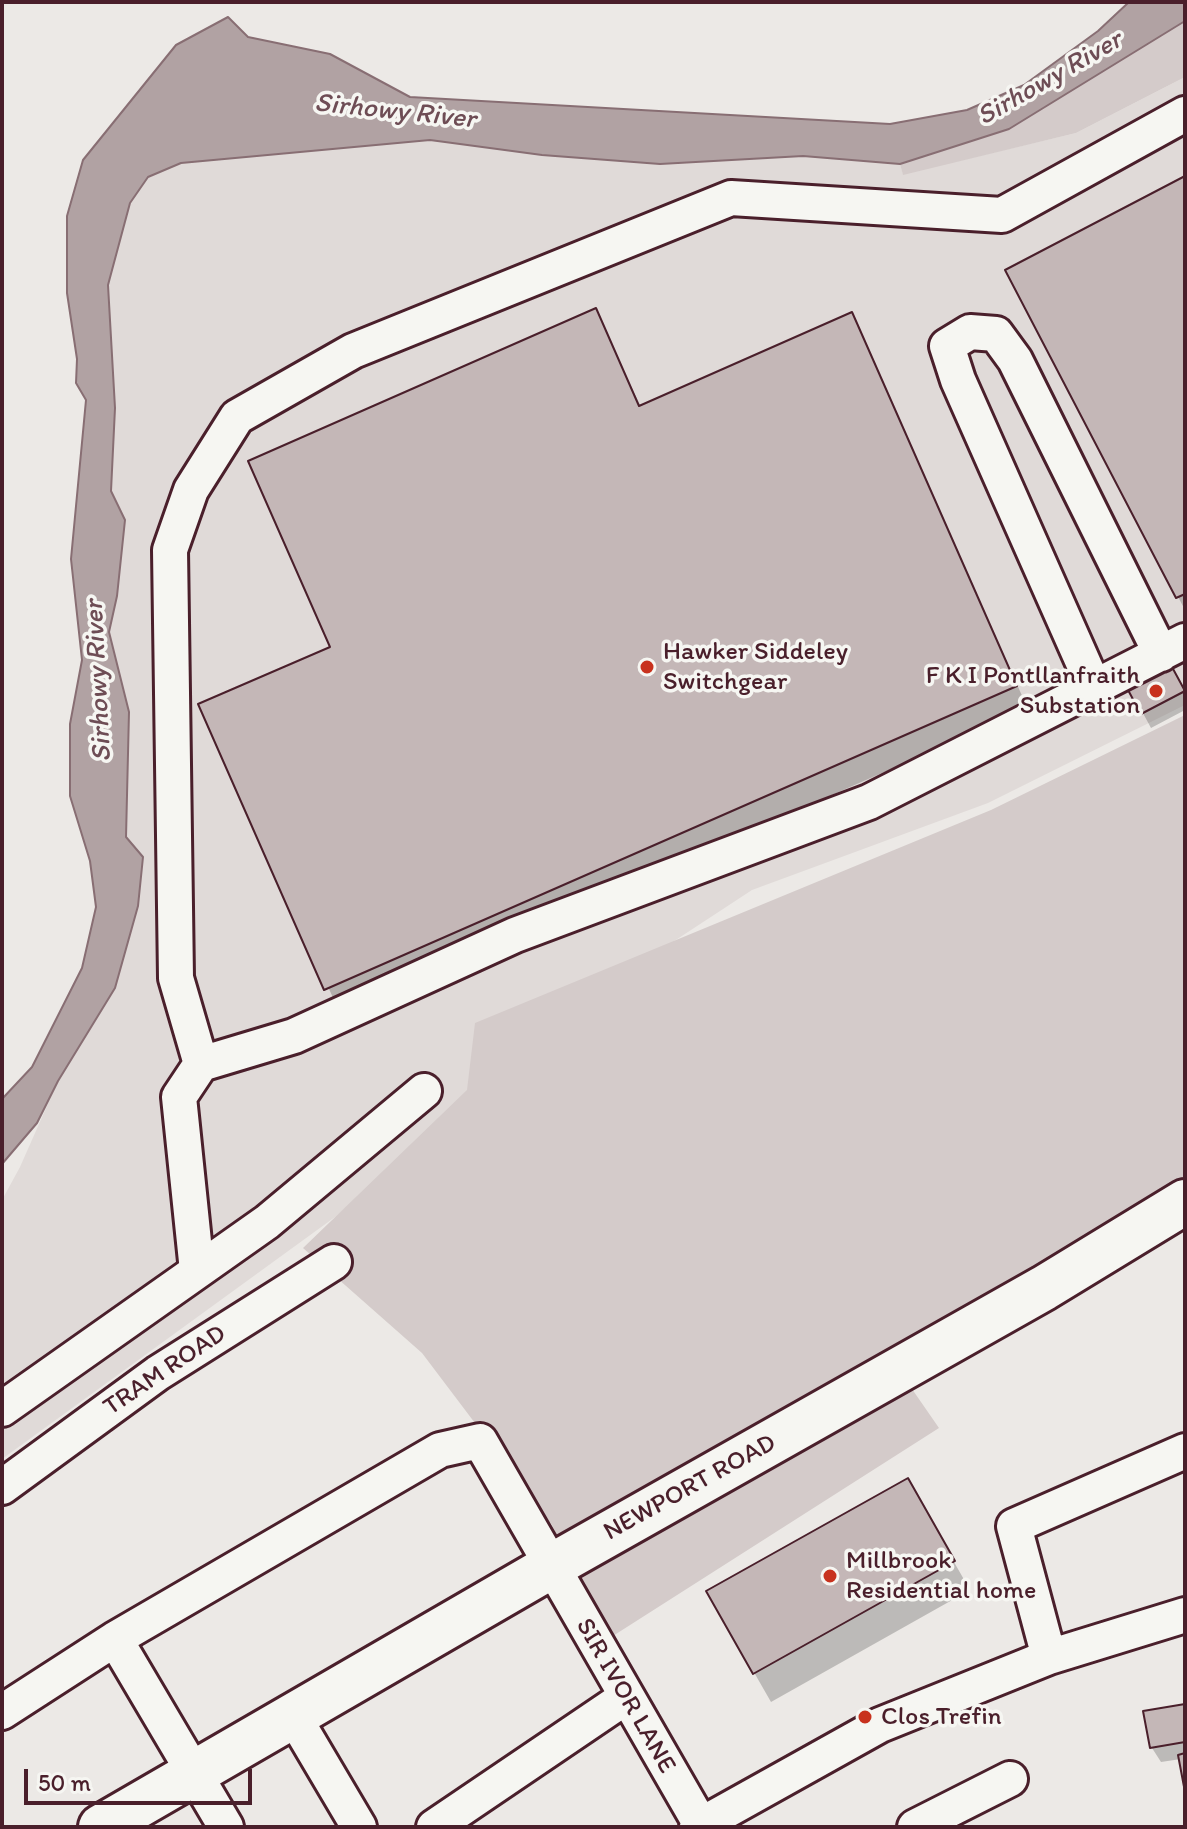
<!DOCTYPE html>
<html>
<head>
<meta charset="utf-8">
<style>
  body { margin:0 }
  #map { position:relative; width:1187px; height:1829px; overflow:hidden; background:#ece9e6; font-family:Itim,sans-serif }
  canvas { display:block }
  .frame { position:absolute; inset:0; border:4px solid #4a1f2b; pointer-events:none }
  .scale { position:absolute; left:24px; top:1769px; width:228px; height:36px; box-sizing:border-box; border:4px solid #4a1f2b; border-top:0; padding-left:10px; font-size:24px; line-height:28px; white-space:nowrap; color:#4a1f2b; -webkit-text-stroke:6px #f6f6f2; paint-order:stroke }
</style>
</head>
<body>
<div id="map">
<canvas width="1187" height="1829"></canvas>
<div class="frame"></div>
<div class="scale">50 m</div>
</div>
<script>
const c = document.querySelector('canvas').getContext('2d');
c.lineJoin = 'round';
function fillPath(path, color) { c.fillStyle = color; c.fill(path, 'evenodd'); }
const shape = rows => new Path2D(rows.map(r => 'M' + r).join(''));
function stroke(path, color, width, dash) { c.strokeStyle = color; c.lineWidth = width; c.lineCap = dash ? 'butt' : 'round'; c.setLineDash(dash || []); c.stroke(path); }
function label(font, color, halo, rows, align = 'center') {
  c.font = font + ' Itim,sans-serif'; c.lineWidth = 7; c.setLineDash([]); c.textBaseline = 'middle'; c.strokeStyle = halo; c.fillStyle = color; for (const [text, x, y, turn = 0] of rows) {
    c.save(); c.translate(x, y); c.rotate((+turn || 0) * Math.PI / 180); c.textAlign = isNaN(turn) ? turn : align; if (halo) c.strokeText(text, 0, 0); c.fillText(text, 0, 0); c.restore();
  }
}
const built = shape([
  [1185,77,1185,705,988,803,752,890,659,951,335,1217,2,1459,2,1200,20,1167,58,1081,115,988,143,858,126,837,129,712,109,632,117,596,125,520,111,491,115,408,108,285,130,203,148,177,181,163,430,140,542,155,660,164,803,156,900,164,903,174,1076,133]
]);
const green = shape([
  [1185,21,1185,77,1076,133,903,175,900,164,1009,129],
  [1185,715,1185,1187,885,1350,939,1428,605,1641,552,1525,422,1353,303,1248,467,1090,475,1023,991,810]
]);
const water = shape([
  [1129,2,1185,2,1185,21,1009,129,900,164,803,156,660,164,542,155,430,140,181,163,148,177,130,203,108,285,115,408,111,491,125,520,117,596,109,632,129,712,126,837,143,857,138,906,115,988,58,1081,37,1123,2,1164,2,1099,32,1067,82,968,96,907,90,861,70,796,70,724,82,660,71,559,86,400,76,383,77,359,67,293,67,216,83,160,176,45,228,17,248,37,330,54,410,97,890,124,967,110,1024,85,1098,31,1129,2]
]);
const shadow = shape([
  [1185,179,1185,610,1007,271],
  [595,311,641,407,851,315,1028,709,339,1011,201,706,332,648],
  [1171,669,1185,695,1185,710,1151,728,1131,691],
  [907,1480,970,1590,771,1702,708,1592],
  [1185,1706,1185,1781,1181,1759,1161,1762,1152,1748]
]);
const building = shape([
  [1185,176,1185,594,1176,598,1005,270,1185,176],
  [596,308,639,406,852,312,1017,686,324,990,198,704,330,647,248,461,596,308],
  [1172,667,1185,691,1141,714,1128,690,1172,667],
  [908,1478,955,1561,753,1674,706,1591,908,1478],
  [1185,1704,1185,1742,1150,1748,1143,1711,1185,1704],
  [1185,1753,1185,1792,1178,1755,1185,1753]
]);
const minor = shape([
  [1185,114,1002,215,731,198,353,351,237,417,191,490,170,550,176,978,201,1064,294,1036,515,935,869,802,1185,641],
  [1094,687,958,380,947,346,970,332,996,334,1015,360,1161,654],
  [197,1271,179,1097,201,1064],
  [2,1409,267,1222,424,1091],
  [2,1487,158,1373,334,1262],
  [115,1639,226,1827],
  [1049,1657,1014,1526,1185,1451],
  [2,1712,115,1639,440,1450,480,1441,701,1825],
  [294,1717,359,1827],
  [434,1827,626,1697],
  [697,1827,880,1725,1049,1657,1185,1615],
  [915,1827,1010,1779]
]);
const major = shape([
  [101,1827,550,1567,1044,1288,1185,1202]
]);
const markers = [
  [647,667,8,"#c8321e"],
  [1156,691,8,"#c8321e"],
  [830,1576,8,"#c8321e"],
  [865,1717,8,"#c8321e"]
];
const poiNames = [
  ["Hawker Siddeley",663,652],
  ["Switchgear",663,682],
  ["F K I Pontllanfraith",1140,676,"right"],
  ["Substation",1140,706,"right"],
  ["Millbrook",846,1561],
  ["Residential home",846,1591],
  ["Clos Trefin",881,1717]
];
const streetNames = [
  ["TRAM ROAD",165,1371,-34],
  ["NEWPORT ROAD",690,1488,-29],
  ["SIR IVOR LANE",625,1696,60]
];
const waterNames = [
  ["Sirhowy River",1050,79,-30],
  ["Sirhowy River",395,112,6],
  ["Sirhowy River",99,681,-93]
];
fillPath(built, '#e0dad8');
fillPath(green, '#d4cbca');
fillPath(water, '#b1a2a3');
stroke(water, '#886e73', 2);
fillPath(shadow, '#0003');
fillPath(building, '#c4b7b7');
stroke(building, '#4a1f2b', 2);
stroke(minor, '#4a1f2b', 40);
stroke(major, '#4a1f2b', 50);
stroke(minor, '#f6f6f2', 34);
stroke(major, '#f6f6f2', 44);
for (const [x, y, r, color] of markers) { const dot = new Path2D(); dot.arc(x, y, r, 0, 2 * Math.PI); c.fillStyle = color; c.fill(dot); stroke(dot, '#f6f6f2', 3); }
label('26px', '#4a1f2b', '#f6f6f2', poiNames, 'left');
label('26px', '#4a1f2b', '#f6f6f2', streetNames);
label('italic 28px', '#6e4d55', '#f6f6f2', waterNames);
</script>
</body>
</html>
